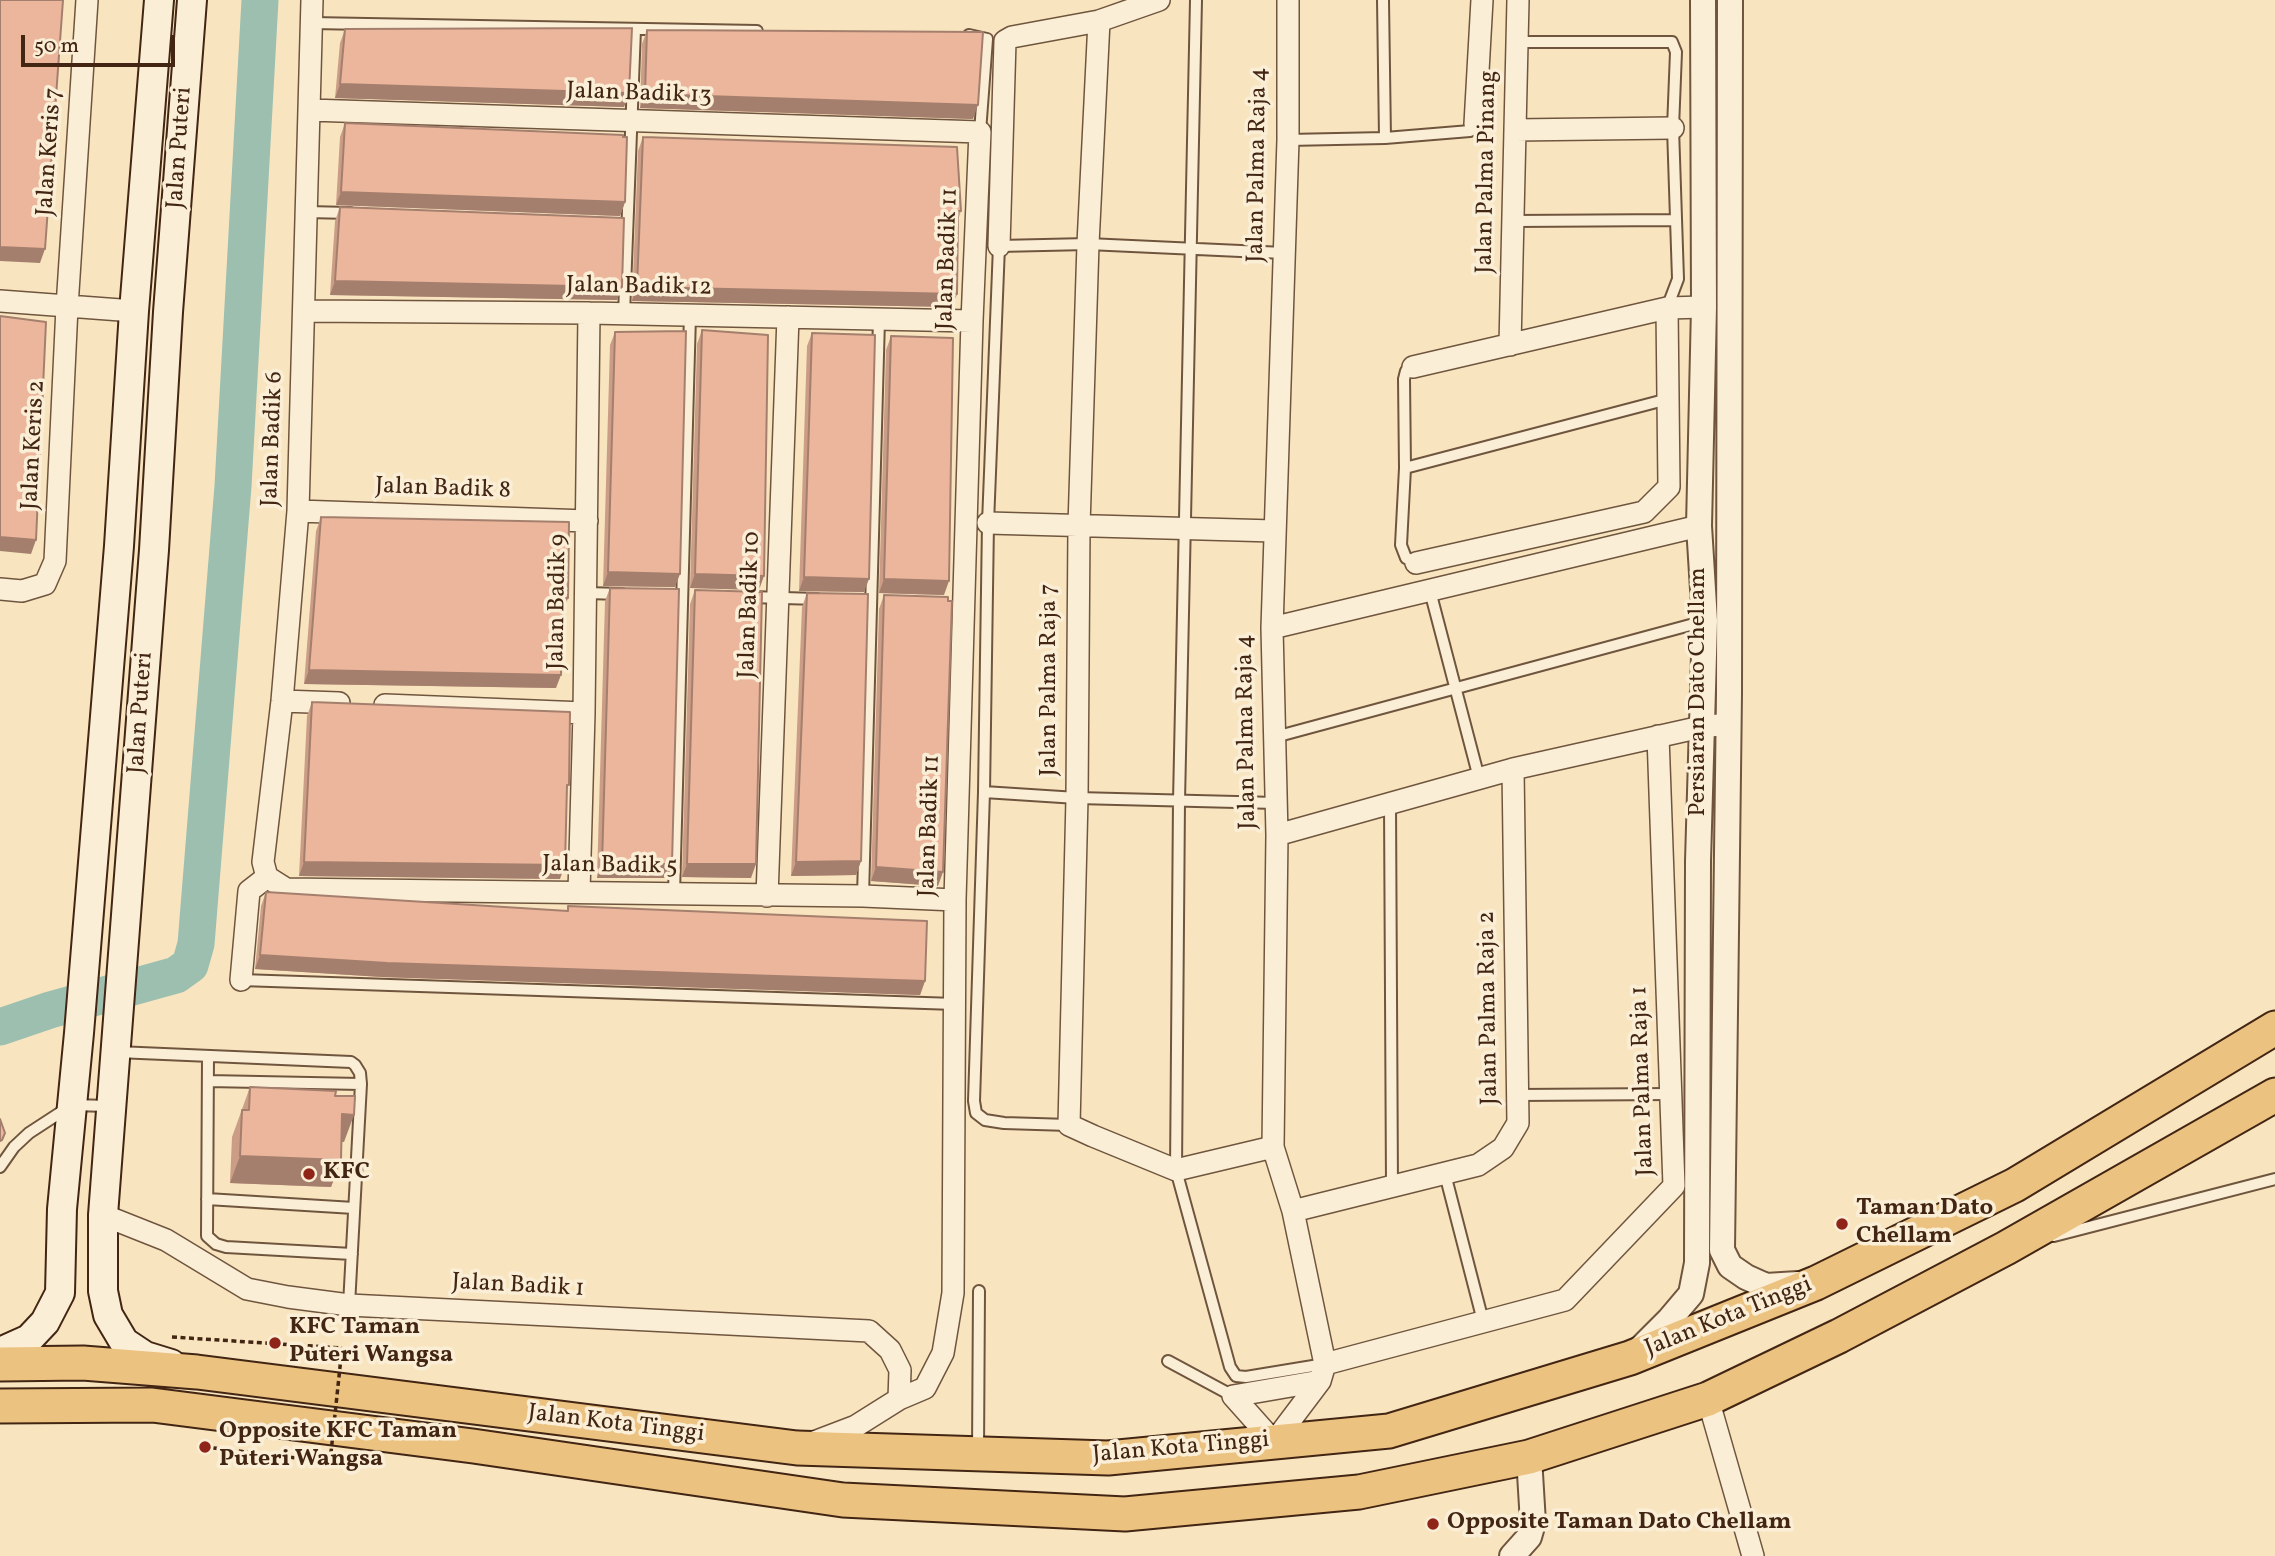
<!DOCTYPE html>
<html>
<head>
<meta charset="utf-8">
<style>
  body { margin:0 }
  #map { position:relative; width:2275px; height:1556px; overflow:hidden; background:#f8e5c0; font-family:Vollkorn,serif }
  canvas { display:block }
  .scale { position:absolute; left:21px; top:35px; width:154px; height:32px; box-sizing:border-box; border:4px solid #422513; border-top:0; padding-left:9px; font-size:21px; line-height:24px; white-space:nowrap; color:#422513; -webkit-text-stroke:5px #faeed6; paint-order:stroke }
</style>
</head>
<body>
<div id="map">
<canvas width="2275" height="1556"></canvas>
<div class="scale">50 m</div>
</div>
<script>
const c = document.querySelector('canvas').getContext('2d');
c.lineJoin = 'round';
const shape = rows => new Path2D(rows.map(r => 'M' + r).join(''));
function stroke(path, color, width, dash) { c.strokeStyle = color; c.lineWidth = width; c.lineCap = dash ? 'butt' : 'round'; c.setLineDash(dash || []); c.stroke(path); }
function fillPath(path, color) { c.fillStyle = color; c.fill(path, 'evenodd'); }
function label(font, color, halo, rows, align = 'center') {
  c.font = font + ' Vollkorn,serif'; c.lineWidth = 7; c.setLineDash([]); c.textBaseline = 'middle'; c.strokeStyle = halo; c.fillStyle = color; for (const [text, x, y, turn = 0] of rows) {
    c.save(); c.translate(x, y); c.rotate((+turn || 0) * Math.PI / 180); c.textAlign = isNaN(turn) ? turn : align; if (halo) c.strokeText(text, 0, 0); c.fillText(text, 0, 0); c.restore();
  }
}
const river = shape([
  [0,1027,50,1010,176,975,190,965,196,944,233,486,260,0]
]);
const path = shape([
  [172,1337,342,1348],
  [311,1361,313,1346],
  [205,1447,330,1462]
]);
const service = shape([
  [1196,0,1179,801,1176,1170,1230,1367,1236,1376,1246,1377,1325,1364],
  [1383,0,1385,138],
  [312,23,757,31],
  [969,35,987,39,980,132],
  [1517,42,1672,42,1676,52,1673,128,1678,279,1667,308],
  [1288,140,1385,138,1470,131,1475,128,1475,124],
  [307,212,350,213],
  [1513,221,1676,220],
  [624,314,635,29],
  [1413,367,1406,371,1404,379,1405,468,1401,545,1406,558,1416,563],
  [1405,468,1668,399],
  [1430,591,1479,778],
  [586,593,622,594],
  [750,597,817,599],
  [1275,737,1705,621],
  [984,792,1077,798,1276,803],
  [1390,804,1392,1187],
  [674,894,690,315],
  [863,896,879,319],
  [241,980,955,1004],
  [117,1052,351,1062,355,1065,360,1073,361,1084,349,1305],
  [208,1057,207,1236,216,1244,226,1247,352,1254],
  [208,1081,361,1084],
  [1517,1095,1671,1094],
  [1069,1125,1004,1123,985,1120,976,1113,974,1101,984,792,988,523,999,246,1088,244,1284,253],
  [0,1167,14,1147,29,1133,72,1105,109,1106],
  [1445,1174,1483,1321],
  [207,1199,354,1208],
  [2054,1236,2275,1179],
  [1168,1361,1233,1396],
  [978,1451,979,1291]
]);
const minor = shape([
  [1099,21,1088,244,1079,526,1077,798,1069,1125,1093,1136,1176,1170,1273,1147],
  [310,110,980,132,972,321,955,900,953,1293,943,1353,925,1388,899,1399,856,1426,814,1442],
  [1475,124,1482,0],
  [1515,130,1673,128],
  [999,246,1005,41,1012,37,1099,21,1159,0],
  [0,301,134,311],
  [305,311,589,313,972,321],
  [1510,345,1518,0],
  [1413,367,1667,308,1704,307],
  [298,511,587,521],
  [988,523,1274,531],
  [1416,563,1644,512,1669,487,1667,308],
  [0,589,22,591,45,584,55,561,67,307,87,0],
  [1272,628,1699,526],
  [282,701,339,703],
  [385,705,584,713],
  [1277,835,1513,769,1701,727,1728,724],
  [267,877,263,862,282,701,298,511,312,0],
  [267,877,286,889,863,896,955,900],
  [579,892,584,713,589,313],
  [767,896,788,317],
  [241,980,249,891,267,877],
  [1293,1211,1478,1165,1503,1148,1518,1123,1513,769],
  [103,1215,166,1240,247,1289,288,1297,349,1305,869,1331,890,1350,900,1370,899,1399],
  [1325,1364,1565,1300,1674,1186,1658,736],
  [1233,1396,1274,1442,1320,1381,1325,1364,1293,1211,1273,1147,1277,835,1272,628,1288,140,1288,0],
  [1233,1396,1320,1381],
  [1708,1399,1753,1556]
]);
const tertiary = shape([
  [1730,0,1729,694,1722,1250,1730,1266,1746,1277,1766,1286,1798,1284],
  [1638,1351,1669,1320,1691,1294,1697,1263,1698,861,1705,621,1699,526,1704,307,1703,0],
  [1512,1556,1529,1537,1533,1523,1529,1457]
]);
const secondary = shape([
  [0,1352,29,1339,45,1322,60,1293,62,1209,79,1033,119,546,134,311,159,0],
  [171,1364,145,1356,124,1342,108,1315,103,1291,103,1215,154,550,168,312,192,0]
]);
const trunk = shape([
  [0,1364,83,1363,197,1372,797,1448,1108,1458,1389,1431,1630,1358,1816,1283,2015,1185,2275,1028],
  [0,1406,152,1405,473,1446,843,1500,1125,1514,1359,1492,1529,1457,1708,1399,1839,1336,2006,1248,2275,1095]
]);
const pathBridge = shape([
  [330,1462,342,1348]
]);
const wall = shape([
  [345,29,629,93,624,107,335,98,340,43],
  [647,30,973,119,640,108,642,44],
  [345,123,623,137,625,202,620,216,336,205,340,137],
  [643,137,961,211,958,220,957,294,952,307,632,301,638,151],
  [340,207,622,287,617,300,330,295,335,221],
  [702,330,759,590,690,588,697,344],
  [615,332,675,587,603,586,610,345],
  [812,333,864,592,799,591,807,346],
  [891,336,944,595,879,593,886,350],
  [321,517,563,612,562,612,556,688,304,684,316,531],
  [610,588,672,864,667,878,597,878,605,601],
  [695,590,751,878,682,877,690,604],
  [807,593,861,861,856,875,791,876,802,607],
  [884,595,938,886,871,881,879,609],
  [312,702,560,879,299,876,307,716],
  [266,892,567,911,568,906,925,981,920,995,382,977,255,969,261,906],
  [250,1087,335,1096,344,1142,341,1142,341,1160,331,1187,230,1183,232,1137]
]);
const shadedWall = shape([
  [340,84,629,93,624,107,335,98],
  [645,94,978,105,973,119,640,108],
  [341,192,625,202,620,216,336,205],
  [0,247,45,249,40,263,0,261],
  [335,281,622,287,617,300,330,295],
  [637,287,957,294,952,307,632,301],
  [0,537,36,540,31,554,0,551],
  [608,572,680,574,675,587,603,586],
  [695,574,764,576,759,590,690,588],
  [804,577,869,579,864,592,799,591],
  [884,579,949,581,944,595,879,593],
  [562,598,568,598,563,612,557,612],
  [309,670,561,675,556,688,304,684],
  [861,861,856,875,791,876,796,862],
  [304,862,565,865,560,879,299,876],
  [602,864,672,864,667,878,597,878],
  [687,864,756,864,751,878,682,877],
  [876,867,943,872,938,886,871,881],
  [260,955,925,981,920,995,382,977,255,969],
  [342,1114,354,1115,344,1142,332,1141],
  [240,1156,341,1160,331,1187,230,1183]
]);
const building = shape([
  [0,0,63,0,45,249,0,247,0,0],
  [632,28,629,93,340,84,345,29,632,28],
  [647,30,983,32,978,105,645,94,647,30],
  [345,123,623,135,623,137,627,137,625,202,341,192,345,123],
  [643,137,957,147,961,211,958,211,957,294,637,287,643,137],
  [340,207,624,218,622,287,335,281,340,207],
  [0,316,46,322,36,540,0,537,0,316],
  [702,330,768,335,764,576,695,574,702,330],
  [686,331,680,574,608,572,615,332,686,331],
  [812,333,875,335,869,579,804,577,812,333],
  [891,336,953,338,949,581,884,579,891,336],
  [321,517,569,522,568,598,562,598,561,675,309,670,321,517],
  [610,588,679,589,672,864,602,864,610,588],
  [695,590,762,592,756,864,687,864,695,590],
  [807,593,868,594,861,861,796,862,807,593],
  [884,595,948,597,948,601,952,601,943,872,876,867,884,595],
  [312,702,570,712,569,785,567,785,565,865,304,862,312,702],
  [266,892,568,911,568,906,927,921,925,981,387,963,260,955,266,892],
  [250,1087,336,1091,335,1096,355,1096,354,1115,342,1114,341,1160,240,1156,242,1110,249,1110,250,1087],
  [0,1119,5,1133,2,1140,0,1141,0,1119]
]);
const markers = [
  [309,1174,7,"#8f2418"],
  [1842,1224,7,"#8f2418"],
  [275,1343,7,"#8f2418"],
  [205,1447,7,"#8f2418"],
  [1433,1524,7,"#8f2418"]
];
const streetNames = [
  ["Jalan Badik 13",639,95,2],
  ["Jalan Puteri",181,148,-86],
  ["Jalan Keris 7",51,152,-86],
  ["Jalan Palma Raja 4",1259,165,-89],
  ["Jalan Palma Pinang",1488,172,-89],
  ["Jalan Badik 11",949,259,-88],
  ["Jalan Badik 12",639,288,1],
  ["Jalan Badik 6",274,439,-88],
  ["Jalan Keris 2",35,445,-87],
  ["Jalan Badik 8",443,490,2],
  ["Jalan Badik 9",559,602,-89],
  ["Jalan Badik 10",751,605,-88],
  ["Jalan Palma Raja 7",1051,680,-90],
  ["Persiaran Dato Chellam",1700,692,-90],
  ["Jalan Puteri",142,713,-86],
  ["Jalan Palma Raja 4",1248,732,-91],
  ["Jalan Badik 11",931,826,-88],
  ["Jalan Badik 5",610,867,1],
  ["Jalan Palma Raja 2",1490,1008,-91],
  ["Jalan Palma Raja 1",1644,1081,-92],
  ["Jalan Badik 1",518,1287,3],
  ["Jalan Kota Tinggi",1729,1318,-22],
  ["Jalan Kota Tinggi",616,1425,7],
  ["Jalan Kota Tinggi",1181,1449,-5]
];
const poiNames = [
  ["KFC",323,1174],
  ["Taman Dato",1856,1210],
  ["Chellam",1856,1238],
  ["KFC Taman",289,1329],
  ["Puteri Wangsa",289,1357],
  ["Opposite KFC Taman",219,1433],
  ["Puteri Wangsa",219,1461],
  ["Opposite Taman Dato Chellam",1447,1524]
];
stroke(river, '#9dbfb0', 37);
stroke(service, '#70553e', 14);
stroke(minor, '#70553e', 24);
stroke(tertiary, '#70553e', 28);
stroke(secondary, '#422513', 32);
stroke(trunk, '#422513', 37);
stroke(path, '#422513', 3.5, [5, 3.5]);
stroke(service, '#faeed6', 10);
stroke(minor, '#faeed6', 21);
stroke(tertiary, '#faeed6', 24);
stroke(secondary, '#faeed6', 28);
stroke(trunk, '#ecc280', 33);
stroke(pathBridge, '#422513', 3.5, [5, 3.5]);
fillPath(wall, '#cb9d86');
fillPath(shadedWall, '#a57f6d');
fillPath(building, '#ecb69c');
stroke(building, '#a57f6d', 2);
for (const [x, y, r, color] of markers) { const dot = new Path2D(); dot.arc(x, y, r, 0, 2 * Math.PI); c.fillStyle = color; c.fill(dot); stroke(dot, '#faeed6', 2.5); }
label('24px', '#422513', '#faeed6', streetNames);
label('bold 24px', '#422513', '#faeed6', poiNames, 'left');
</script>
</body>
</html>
